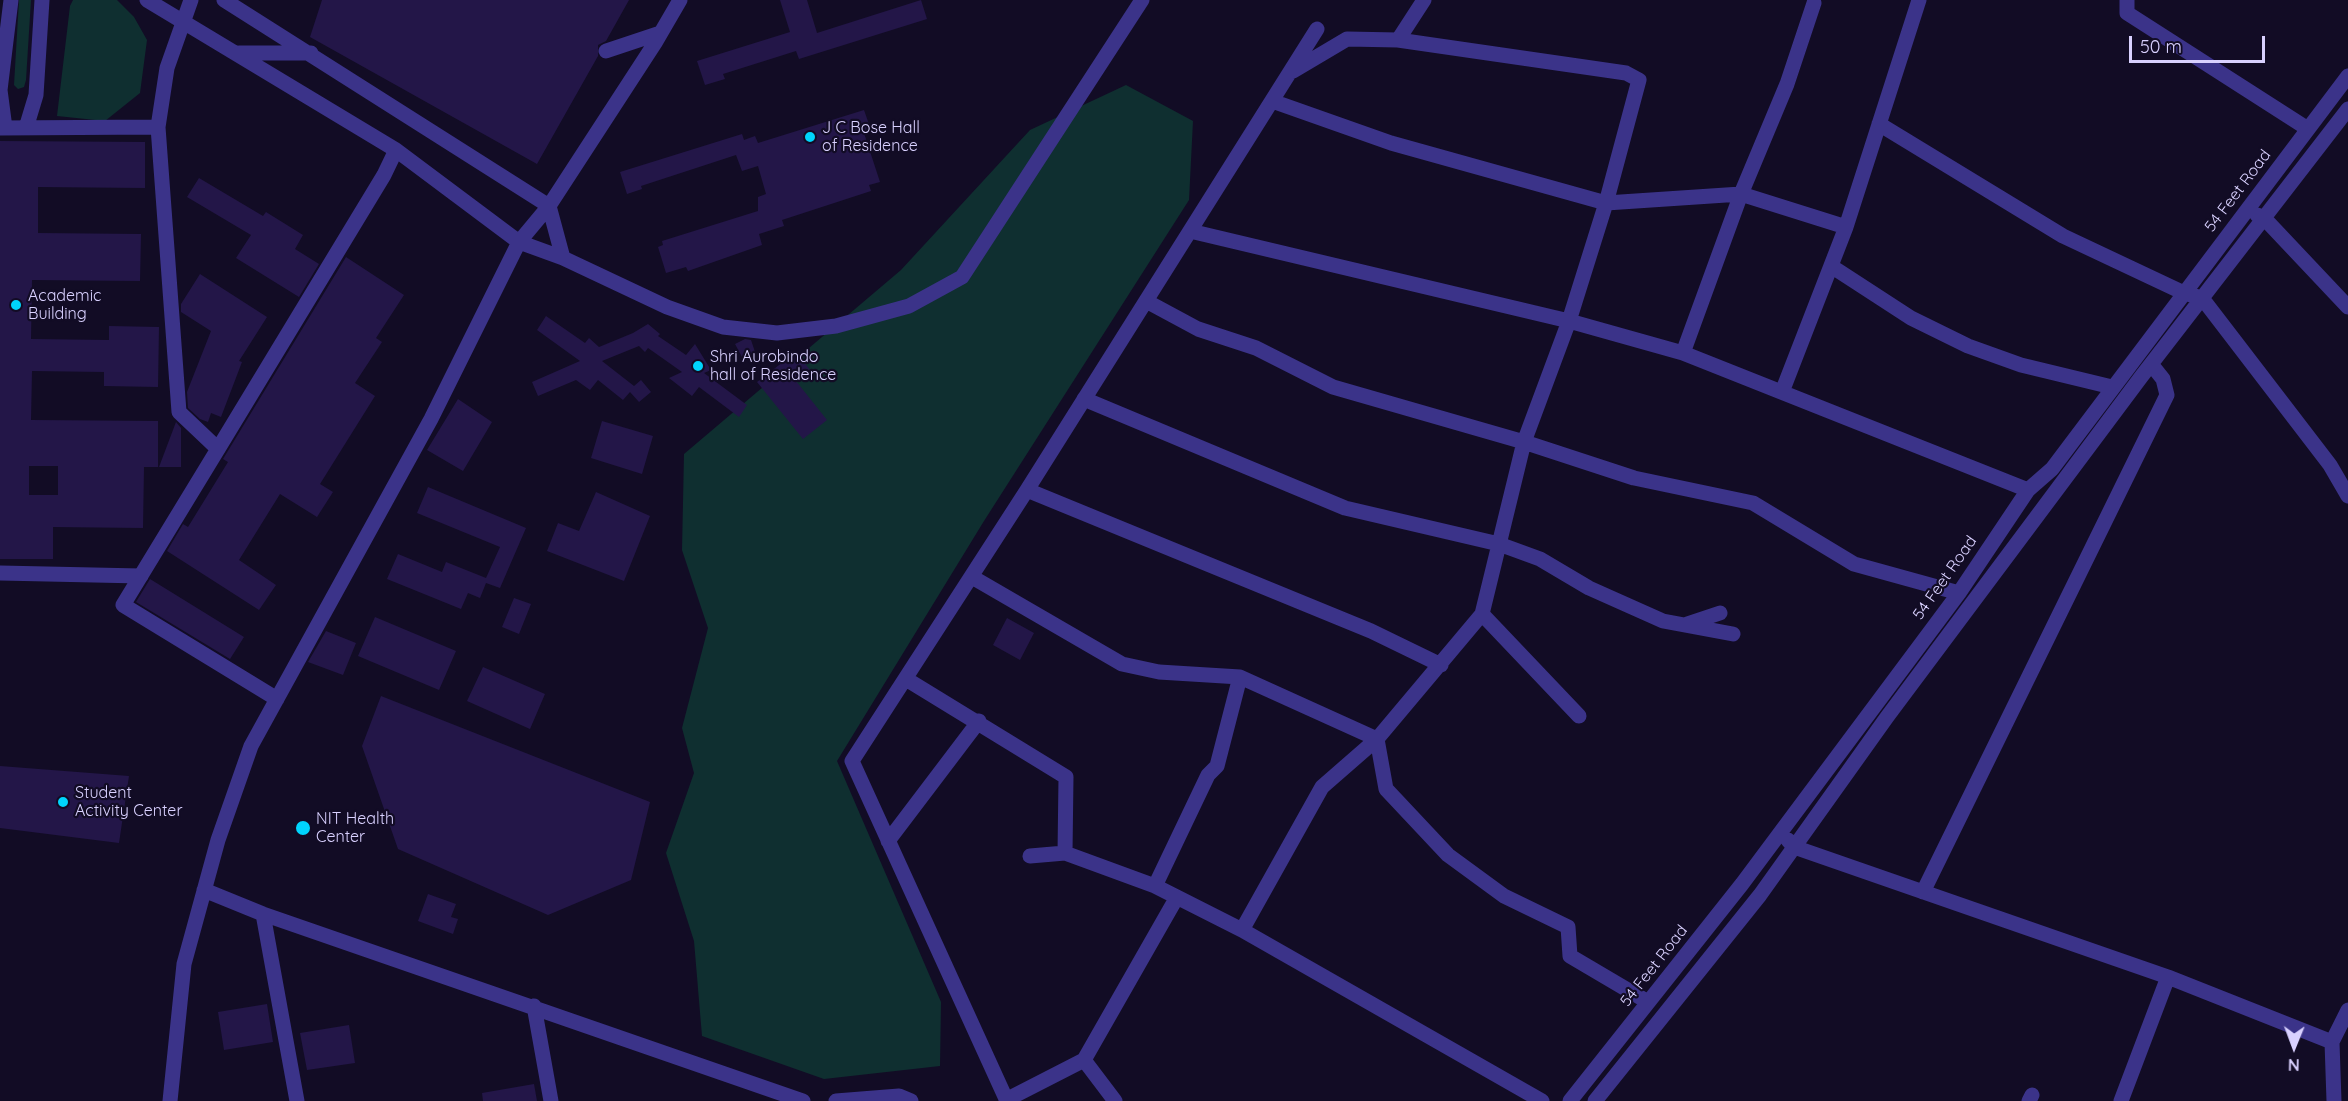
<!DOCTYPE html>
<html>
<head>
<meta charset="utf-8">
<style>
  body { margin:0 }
  #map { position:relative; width:2348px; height:1101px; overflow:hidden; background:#120c25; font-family:Quicksand,sans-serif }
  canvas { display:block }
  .north { position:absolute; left:2264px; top:1017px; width:60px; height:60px; -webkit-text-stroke:4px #120c25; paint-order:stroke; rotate:181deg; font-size:16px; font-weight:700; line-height:24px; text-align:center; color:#d9d1ff }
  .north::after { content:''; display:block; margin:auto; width:21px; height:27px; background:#d9d1ff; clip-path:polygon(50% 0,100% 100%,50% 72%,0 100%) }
  .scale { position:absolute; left:2129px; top:36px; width:136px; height:27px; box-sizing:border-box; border:3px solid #d9d1ff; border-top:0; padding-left:8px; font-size:18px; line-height:21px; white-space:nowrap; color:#d9d1ff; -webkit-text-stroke:4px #120c25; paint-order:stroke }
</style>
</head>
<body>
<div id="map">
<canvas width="2348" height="1101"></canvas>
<div class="north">N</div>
<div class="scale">50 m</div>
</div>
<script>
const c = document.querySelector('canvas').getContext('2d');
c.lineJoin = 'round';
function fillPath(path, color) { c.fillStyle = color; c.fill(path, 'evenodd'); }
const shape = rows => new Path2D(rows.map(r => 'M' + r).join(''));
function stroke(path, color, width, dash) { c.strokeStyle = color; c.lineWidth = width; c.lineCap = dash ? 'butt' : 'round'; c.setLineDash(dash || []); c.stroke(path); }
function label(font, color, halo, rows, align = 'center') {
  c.font = font + ' Quicksand,sans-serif'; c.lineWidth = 4.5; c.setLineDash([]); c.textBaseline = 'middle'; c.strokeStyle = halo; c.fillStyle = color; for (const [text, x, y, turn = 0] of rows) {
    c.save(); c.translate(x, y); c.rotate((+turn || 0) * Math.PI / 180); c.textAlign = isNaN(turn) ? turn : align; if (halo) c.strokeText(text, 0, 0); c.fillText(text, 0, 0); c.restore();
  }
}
const green = shape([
  [19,0,31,0,26,80,24,87,18,89,14,85],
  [73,0,117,0,134,17,147,40,140,93,105,121,57,116,70,6],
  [1126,85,1193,121,1189,200,984,521,837,761,941,1002,940,1066,824,1079,702,1036,694,941,666,853,694,773,682,728,708,628,682,550,684,454,901,270,1030,130]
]);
const building = shape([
  [322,0,629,0,606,41,598,45,598,56,537,164,310,37],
  [780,0,807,0,817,33,921,0,927,19,799,59,796,51,723,74,725,79,705,85,697,61,790,32],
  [864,110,871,130,864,133,880,182,869,185,871,191,782,220,784,226,759,234,762,245,688,271,686,267,666,273,658,247,663,245,662,241,758,211,758,197,766,194,758,166,742,171,736,155,641,186,642,189,627,194,620,172,742,134,744,140,755,136,758,143],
  [0,141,145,142,145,188,38,187,38,233,141,234,140,281,32,280,31,339,109,340,109,326,159,327,158,387,104,386,104,372,32,371,31,420,158,421,158,467,144,467,143,528,53,527,53,559,0,559],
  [29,466,58,466,58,495,29,495],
  [199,178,263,216,266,212,303,235,295,249,319,264,299,297,236,258,251,235,187,197],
  [346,257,404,295,376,338,382,342,355,383,375,396,320,484,333,492,317,517,280,494,239,560,276,585,259,610,167,551,183,524,188,527,228,462,223,459],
  [200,274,267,317,239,361,242,362,221,417,211,413,208,422,200,419,188,408,187,392,211,331,181,312,181,304],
  [546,316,585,343,589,338,599,347,633,333,648,324,660,334,658,336,686,355,695,344,711,370,704,373,747,405,739,417,699,387,692,396,669,378,682,372,648,348,645,352,639,346,602,361,634,386,641,380,651,392,639,402,630,392,623,400,598,380,590,390,576,380,538,396,532,382,580,361,537,330],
  [745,339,751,340,755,352,742,357,735,344],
  [796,352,810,370,796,381,827,420,803,439,757,382],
  [458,399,492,422,463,471,427,450],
  [602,421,653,436,642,474,591,458],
  [176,422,181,428,181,467,159,467],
  [428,487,526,528,500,588,486,583,480,598,468,593,461,609,387,579,398,554,442,572,446,562,486,578,500,547,417,513],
  [596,492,650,516,624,581,547,551,558,523,579,531],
  [150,579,244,637,230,659,136,602],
  [514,598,531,604,519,634,502,627],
  [375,617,456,651,439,690,358,656],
  [1007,618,1034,633,1020,660,993,645],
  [326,631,356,643,343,675,308,662],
  [483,667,545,694,530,729,467,701],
  [381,696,650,802,631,880,548,915,398,849,362,746],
  [0,766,129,776,119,843,0,828],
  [428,894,456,904,451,917,458,919,453,934,418,921],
  [267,1004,273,1042,224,1050,218,1012],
  [349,1025,355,1063,307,1070,300,1033],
  [534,1084,537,1101,483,1101,482,1093]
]);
const minor = shape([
  [147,0,396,150,519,242,563,258,667,307,723,327,777,333,836,326,909,306,962,277,1142,0],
  [191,0,167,68,158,127,179,412,218,449,123,605,277,699],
  [224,0,549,206,563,258],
  [2127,0,2127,13,2308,129],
  [1398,40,1424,0],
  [606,51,660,33],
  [239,53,311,53],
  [1293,71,1347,39,1398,40,1626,73,1639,80,1606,203,1741,194,1846,227],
  [1272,101,1391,143,1606,203,1569,321,1524,442,1482,614,1579,716],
  [1879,124,2063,236,2184,293,2202,298,2330,465,2348,496],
  [0,128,158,127],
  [5,128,0,90,11,0],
  [26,128,36,95,42,0],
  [2257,215,2264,218,2348,307],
  [1190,231,1569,321,1683,353,2028,490],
  [1831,266,1911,318,1968,346,2021,365,2112,387],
  [1146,301,1198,329,1256,348,1333,387,1524,442,1634,478,1753,503,1854,564,1959,593],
  [1683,353,1741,194,1787,84,1814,3],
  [1782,392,1846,227,1919,0],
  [1084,399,1345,508,1499,544,1540,559,1589,588,1663,621,1733,634],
  [218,449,384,175,396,150],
  [1027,490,1371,631,1441,665],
  [0,573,141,576],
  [972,577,1122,664,1159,672,1240,677,1377,739,1386,789,1448,855,1504,896,1568,927,1570,956,1648,1002],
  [1687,624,1720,613],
  [906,679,1066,777,1065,853],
  [1788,840,1794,847,2168,977,2332,1042],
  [888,841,979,721],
  [1030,856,1065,853,1155,886,1242,930,1542,1101],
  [1155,886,1208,775,1217,766,1240,677],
  [204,890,263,914,803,1101],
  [1923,892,2167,395,2163,379,2151,364],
  [263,914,297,1101],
  [1242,930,1322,787,1377,739,1482,614],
  [534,1006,551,1101],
  [1084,1060,1115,1101],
  [1006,1100,1084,1060,1177,897],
  [170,1101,184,964,218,840,251,746,431,419,519,242,549,206,655,43,680,0],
  [836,1101,899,1096,911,1101],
  [1007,1101,852,761,1027,490,1317,29],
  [1570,1101,1742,884,1959,593,2028,490,2052,469,2348,76],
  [1595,1101,1760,895,1887,717,2141,377,2348,109],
  [2029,1101,2032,1095],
  [2121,1101,2168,977],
  [2334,1101,2332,1042,2348,1010]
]);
const markers = [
  [810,137,6,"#00d4fc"],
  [16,305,6,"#00d4fc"],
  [698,366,6,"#00d4fc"],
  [63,802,6,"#00d4fc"],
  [303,828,8,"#00d4fc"]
];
const poiNames = [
  ["J C Bose Hall",822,128],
  ["of Residence",822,146],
  ["Academic",28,296],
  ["Building",28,314],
  ["Shri Aurobindo",710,357],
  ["hall of Residence",710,375],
  ["Student",75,793],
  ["Activity Center",75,811],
  ["NIT Health",316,819],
  ["Center",316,837]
];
const streetNames = [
  ["54 Feet Road",2238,191,-53],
  ["54 Feet Road",1945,578,-55],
  ["54 Feet Road",1654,966,-52]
];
fillPath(green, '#0f2f30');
fillPath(building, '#231648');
stroke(minor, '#3b3389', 15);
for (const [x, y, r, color] of markers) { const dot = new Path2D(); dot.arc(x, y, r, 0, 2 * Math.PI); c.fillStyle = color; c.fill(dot); stroke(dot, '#120c25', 2); }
label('16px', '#d9d1ff', '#120c25', poiNames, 'left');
label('16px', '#d9d1ff', '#120c25', streetNames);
</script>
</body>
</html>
